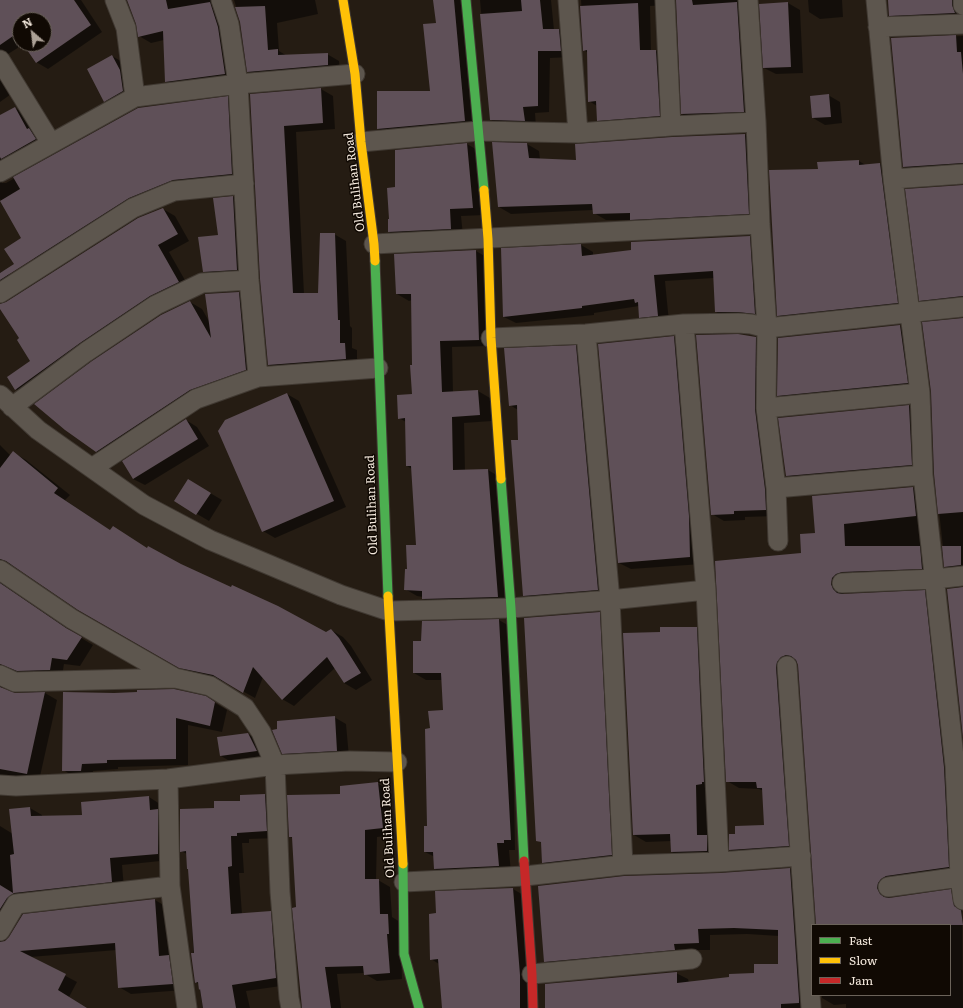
<!DOCTYPE html>
<html>
<head>
<meta charset="utf-8">
<style>
  body { margin:0 }
  #map { position:relative; width:963px; height:1008px; overflow:hidden; background:#251c13; font-family:Literata,serif }
  canvas { display:block }
  .legend { position:absolute; left:811px; top:924px; width:140px; height:72px; box-sizing:border-box; background:#100903; border:1px solid #6b635a; margin:0; padding:5px 7px; list-style:none; font-size:12px; color:#f4e9dd }
  .legend li { display:flex; align-items:center; gap:8px; height:20px }
  .legend b { width:20px; border:1px solid #6b635a }
  .north { position:absolute; left:12px; top:12px; width:40px; height:40px; box-sizing:border-box; background:#100903; border:1px solid #6b635a; border-radius:50%; rotate:332deg; font-size:11px; font-weight:700; line-height:16px; text-align:center; color:#f4e9dd }
  .north::after { content:''; display:block; margin:auto; width:14px; height:18px; background:#aca196; clip-path:polygon(50% 0,100% 100%,50% 72%,0 100%) }
</style>
</head>
<body>
<div id="map">
<canvas width="963" height="1008"></canvas>
<ul class="legend">
<li><b style="height:5px;background:#4caf50"></b>Fast</li>
<li><b style="height:5px;background:#ffc107"></b>Slow</li>
<li><b style="height:5px;background:#c62828"></b>Jam</li>
</ul>
<div class="north">N</div>
</div>
<script>
const c = document.querySelector('canvas').getContext('2d');
c.lineJoin = 'round';
function fillPath(path, color) { c.fillStyle = color; c.fill(path, 'evenodd'); }
const shape = rows => new Path2D(rows.map(r => 'M' + r).join(''));
function stroke(path, color, width, dash) { c.strokeStyle = color; c.lineWidth = width; c.lineCap = dash ? 'butt' : 'round'; c.setLineDash(dash || []); c.stroke(path); }
function label(font, color, halo, rows, align = 'center') {
  c.font = font + ' Literata,serif'; c.lineWidth = 3; c.setLineDash([]); c.textBaseline = 'middle'; c.strokeStyle = halo; c.fillStyle = color; for (const [text, x, y, turn = 0] of rows) {
    c.save(); c.translate(x, y); c.rotate((+turn || 0) * Math.PI / 180); c.textAlign = isNaN(turn) ? turn : align; if (halo) c.strokeText(text, 0, 0); c.fillText(text, 0, 0); c.restore();
  }
}
const shadow = shape([
  [0,0,81,0,102,32,48,69,36,62,24,44,44,44,44,20,20,20,20,44,24,44,0,59],
  [128,0,224,0,237,81,178,88,166,82,164,40,151,43,139,36,137,24],
  [234,0,315,0,318,14,277,23,279,51,287,56,327,54,339,61,340,72,260,78,248,72,241,22],
  [434,0,468,0,477,128,390,136,378,129,431,92,437,24],
  [480,0,551,0,554,30,559,30,571,37,572,57,550,58,549,112,535,113,536,127,503,127,491,120],
  [581,0,669,0,666,5,650,6,651,51,656,51,668,57,671,122,610,127,598,120,597,106,589,101,588,53,584,50],
  [677,0,747,0,756,118,694,121,682,114],
  [808,0,842,0,843,17,820,19,809,12],
  [889,0,963,0,963,20,902,22,890,15],
  [788,3,800,10,803,73,776,74,764,68],
  [963,36,963,170,916,174,904,167,892,39],
  [112,56,124,63,135,98,117,108,105,101],
  [0,63,14,92,0,102],
  [321,89,333,96,335,129,296,132,304,294,319,294,334,234,346,241,350,326,352,328,352,348,357,350,357,366,281,372,269,365,251,95],
  [828,95,840,102,842,123,825,125,813,118],
  [227,97,239,104,244,181,185,186,45,265,33,258,0,199,0,116,15,108,27,115,47,146,1,179,2,183,6,183,139,109],
  [745,135,757,141,760,220,643,226,632,220,606,220,594,213,593,210,511,214,499,207,527,144,539,151,540,159,577,161,672,138],
  [467,144,479,151,485,215,461,216,463,235,401,239,389,232,396,188,396,151],
  [859,161,867,166,880,164,892,171,909,309,790,322,778,315,819,170],
  [963,186,963,304,932,307,920,300],
  [233,197,245,204,249,276,216,278,204,271],
  [163,209,175,216,189,241,169,252,190,289,29,396,17,390,8,377,31,362,20,339,0,307,0,305,6,303],
  [750,237,761,243,767,320,728,319,716,312,714,278,665,281,669,322,652,324,640,317,639,306,594,313,594,315,516,323,504,317,581,245,593,252,593,255],
  [476,251,488,258,490,346,452,347,453,393,478,391,490,398,492,421,464,423,465,471,488,470,500,477,509,604,435,605,423,599,423,597,417,596,405,589,408,570,417,546,412,469,407,466,406,422,399,418,413,395,412,300,409,301,397,294],
  [3,271,15,278,0,298,0,273],
  [239,293,251,300,258,376,202,396,108,458,96,451,190,302,202,309,210,323],
  [963,319,963,573,957,573,945,566,935,474],
  [900,326,912,333,919,390,790,402,778,395],
  [674,337,686,344,702,564,631,569,619,563],
  [756,338,768,344,777,516,745,517,745,520,724,521,712,514],
  [576,346,588,353,610,596,536,602,524,595,518,410,510,405],
  [287,394,299,401,346,507,275,538,263,531],
  [909,406,921,413,923,471,799,482,787,475,779,419],
  [186,420,197,427,209,446,145,485,133,479],
  [0,445,11,456,14,453,26,460,70,495,65,500,111,531,180,565,327,633,331,630,343,637,351,646,372,680,356,690,344,683,335,668,294,706,282,699,263,677,255,698,226,682,192,674,78,609,14,565,8,566,2,582,6,587,78,636,93,645,80,666,64,664,62,676,30,677,12,670,1,684,3,690,10,693,45,693,57,700,39,781,16,776,14,780,0,775],
  [200,487,222,500,209,521,175,501],
  [913,488,925,495,934,575,843,591,844,595,924,591,936,598,960,874,889,896,890,899,950,890,962,897,963,1008,846,1008,846,1004,834,1005,822,998,822,995,950,995,950,925,817,925,798,662,793,664,800,852,742,857,730,850,736,835,765,826,764,791,759,789,739,788,727,781,802,554,816,534],
  [599,613,611,620,623,862,555,869,543,862,542,843,537,840],
  [499,620,511,627,515,850,509,850,511,873,447,876,435,869,435,857,425,852,428,827,431,729,444,711,442,680,426,680,414,673,422,642],
  [697,628,708,635,719,858,684,859,672,852,672,841,646,842,634,835],
  [205,697,227,710,222,732,188,725,188,765,118,767,118,769,93,771,93,778,75,777,63,770],
  [334,717,346,724,349,757,295,760,283,753],
  [248,734,260,741,268,757,233,763,221,756],
  [377,783,389,790,394,835,377,837,376,880,378,880,390,887,392,917,400,922,402,979,377,981,365,974,364,973,337,974,341,1008,303,1008,293,838,290,837,342,795],
  [265,795,277,802,278,838,249,839,249,843,242,843,244,873,239,873,242,914,270,912,282,919,288,985,246,991,250,1008,203,1008,199,984,195,982,189,869,187,854,181,851,215,808],
  [149,797,160,804,170,860,122,865,124,888,23,901,1,939,2,943,155,900,167,907,170,957,180,963,184,990,131,994,119,987,117,950,30,957,77,982,69,997,86,1008,0,1008,0,826,13,834,30,808,42,815,42,817,83,816],
  [790,869,802,876,811,1008,546,1008,676,973,688,979,689,983,756,974,779,965,779,936,747,934,710,935,710,950,686,950,686,956,557,968,545,961,720,874],
  [513,889,525,896,532,1008,443,1008,439,964,431,959,437,914,437,892]
]);
const building = shape([
  [0,0,74,0,91,25,36,63,23,44,44,44,44,20,20,20,20,40,16,34,0,45],
  [127,0,166,0,168,9,210,2,218,27,225,74,165,82,163,31,138,37,136,24],
  [433,0,454,0,465,121,377,129,377,91,430,91,423,24,436,23],
  [521,0,540,0,543,29,559,29,561,51,538,51,538,106,523,107,525,121,490,120,480,14,522,11],
  [676,0,692,0,693,5,737,2,744,112,681,114],
  [888,0,952,0,952,5,955,13,889,16],
  [788,2,791,67,763,68,759,4],
  [638,3,640,50,656,50,660,116,597,121,596,101,588,102,587,50,583,51,580,6],
  [265,6,268,50,278,49,278,55,328,53,328,65,247,72,240,22,235,7],
  [956,35,957,52,961,52,963,74,963,163,903,167,891,38],
  [112,55,120,70,123,91,104,102,87,69],
  [321,88,323,123,284,126,293,293,318,293,320,233,335,233,338,320,340,320,340,343,345,343,346,359,268,365,260,279,250,94],
  [829,94,831,117,812,118,810,96],
  [228,96,232,174,173,180,129,198,0,280,0,273,14,264,4,249,21,238,0,201,20,189,13,177,138,108],
  [15,107,27,129,29,128,36,139,1,159,0,157,0,115],
  [745,134,749,214,630,220,630,213,593,214,592,204,498,207,492,142,527,143,529,158,576,160,575,144,672,137],
  [467,143,473,208,450,209,451,229,388,232,388,219,389,219,387,188,395,187,395,150],
  [859,160,859,165,880,163,898,303,777,316,769,170,818,169,817,162],
  [963,185,963,296,919,301,905,189],
  [233,196,237,270,203,272,198,237,218,235,213,198],
  [163,208,178,234,158,245,179,282,150,296,80,343,15,390,7,377,30,361,17,340,19,338,0,309,0,304,6,302,138,218],
  [750,236,755,314,738,312,715,312,713,271,654,275,658,316,639,318,638,302,635,303,634,299,582,306,582,308,503,317,501,248,581,244,582,256,631,250,631,242],
  [476,250,479,340,440,341,442,392,478,390,480,415,452,417,453,470,488,469,498,597,422,599,422,591,404,590,405,569,407,569,406,545,416,545,411,466,406,466,405,418,398,419,397,395,412,394,410,365,412,365,411,294,396,294,394,254],
  [239,292,246,370,190,390,96,452,65,430,34,404,92,361,161,315,190,301,211,338,205,294],
  [963,318,963,512,938,514,934,474,931,392,922,322],
  [900,325,908,383,777,396,778,338],
  [738,334,756,337,755,409,765,489,766,510,734,511,734,514,711,515,696,335],
  [674,336,689,516,690,557,618,563,598,344],
  [576,345,598,590,523,596,511,440,518,440,517,405,509,406,504,348],
  [287,393,334,501,262,532,218,431,225,420],
  [909,405,912,465,786,476,778,418],
  [186,419,198,439,133,479,122,461],
  [13,451,58,488,54,493,110,530,113,526,147,548,148,546,181,564,231,587,232,585,278,606,326,632,331,629,339,638,361,673,344,683,327,657,282,700,253,667,243,693,213,675,179,668,78,610,6,561,0,559,0,468],
  [188,479,211,493,196,515,174,501],
  [913,487,916,516,844,524,845,546,920,546,922,569,842,572,836,574,832,578,831,584,833,589,837,593,842,594,925,590,944,767,949,867,886,876,881,879,878,883,877,888,880,894,884,897,889,898,951,889,954,906,961,910,963,925,816,925,798,665,796,660,791,656,786,655,781,657,777,662,776,667,789,846,729,850,729,834,735,834,735,826,764,825,762,788,757,788,756,782,726,782,715,561,801,553,800,534,815,533,812,496],
  [942,546,961,546,961,565,944,567],
  [0,583,66,628,82,637,67,660,52,658,50,670,17,671,0,664],
  [963,587,963,738,947,589],
  [600,612,612,855,542,863,541,842,536,841,524,618],
  [499,619,511,840,504,840,504,843,497,843,499,866,434,869,433,852,424,852,424,826,427,826,425,729,430,728,428,711,443,710,441,673,413,673,413,641,421,641,422,621],
  [660,627,697,627,704,782,702,782,702,784,696,785,697,835,707,835,707,851,671,852,670,834,633,835,623,633,660,632],
  [0,687,15,693,45,692,27,774,0,769],
  [174,689,206,696,215,702,210,726,176,718,176,759,107,760,107,763,82,764,81,771,62,771,63,692,114,693,137,692,137,690],
  [335,716,337,751,282,754,272,730,277,729,277,721],
  [248,733,257,751,220,756,217,737],
  [378,782,383,828,365,830,365,879,379,879,380,914,388,914,389,934,387,934,390,973,364,975,363,966,325,967,331,1008,302,1008,292,908,296,907,292,837,289,837,287,795,340,794,340,786],
  [265,794,267,831,237,833,237,836,231,836,232,866,228,867,231,914,271,911,276,978,232,985,236,1008,203,1008,200,989,199,990,198,982,195,983,191,953,194,953,188,869,187,869,186,851,180,852,180,809,214,808,214,801,240,801,240,795],
  [149,796,150,810,158,809,158,854,110,858,112,882,14,893,7,898,0,909,0,885,13,893,10,855,14,854,9,809,30,807,31,816,82,815,81,802],
  [790,868,799,999,799,1003,781,1004,781,1008,545,1008,545,984,677,972,677,983,729,977,729,974,754,973,754,964,778,964,778,930,734,928,698,929,699,943,674,944,675,950,544,962,538,886,624,876,720,873],
  [513,888,520,975,520,1008,442,1008,438,959,430,960,429,914,436,913,435,891],
  [155,899,159,956,169,955,173,984,118,988,115,943,20,951,66,974,58,990,87,1008,0,1008,0,942,5,941,9,937,23,914]
]);
const street = shape([
  [115,0,126,28,135,97],
  [221,0,229,24,238,84,249,280,258,377],
  [568,0,578,133],
  [665,0,671,126],
  [748,0,756,122,760,224,767,328,766,408,776,488,778,541],
  [876,0,893,179,920,393,923,475,955,766,960,877,963,900],
  [963,0,963,5],
  [878,27,963,24],
  [0,60,51,143],
  [361,142,479,131,578,133,671,126,756,122],
  [0,172,135,97,238,84,355,74],
  [893,179,963,174],
  [374,244,760,224],
  [0,293,133,208,174,191,244,184],
  [684,324,738,323,751,324,767,328,963,307],
  [586,334,610,600,623,865],
  [491,338,586,334,684,324,706,590,719,862],
  [0,395,38,430,144,505,210,540,341,595,389,611,511,608,610,600,706,590],
  [12,407,86,352,156,305,202,283,249,280],
  [766,408,920,393],
  [92,468,196,399,258,377,378,368],
  [776,488,923,475],
  [0,570,72,619,175,678,210,686,245,708,261,732,275,765,280,892,289,998,291,1008],
  [842,583,935,579,963,576],
  [787,666,811,1008],
  [0,675,15,682,175,678],
  [168,779,170,886,187,1008],
  [0,785,16,786,168,779,275,765,350,761,397,762],
  [404,882,525,876,623,865,719,862,801,856],
  [888,887,960,877],
  [0,931,16,904,170,886],
  [532,974,692,959]
]);
const fast = shape([
  [466,0,484,190],
  [375,261,388,596],
  [501,479,511,608,524,861],
  [403,864,404,954,419,1008]
]);
const slow = shape([
  [343,0,355,74,361,142,374,244,375,261],
  [484,190,488,239,491,338,501,479],
  [388,596,403,864]
]);
const jam = shape([
  [524,861,532,974,533,1008]
]);
const streetNames = [
  ["Old Bulihan Road",355,182,-97],
  ["Old Bulihan Road",372,505,-92],
  ["Old Bulihan Road",388,828,-93]
];
fillPath(shadow, '#0007');
fillPath(building, '#5f5058');
stroke(street, '#403932', 21);
stroke(fast, '#403932', 11);
stroke(slow, '#403932', 11);
stroke(jam, '#403932', 11);
stroke(street, '#5d564e', 19);
stroke(fast, '#4caf50', 9);
stroke(slow, '#ffc107', 9);
stroke(jam, '#c62828', 9);
label('12px', '#f4e9dd', '#100903', streetNames);
</script>
</body>
</html>
